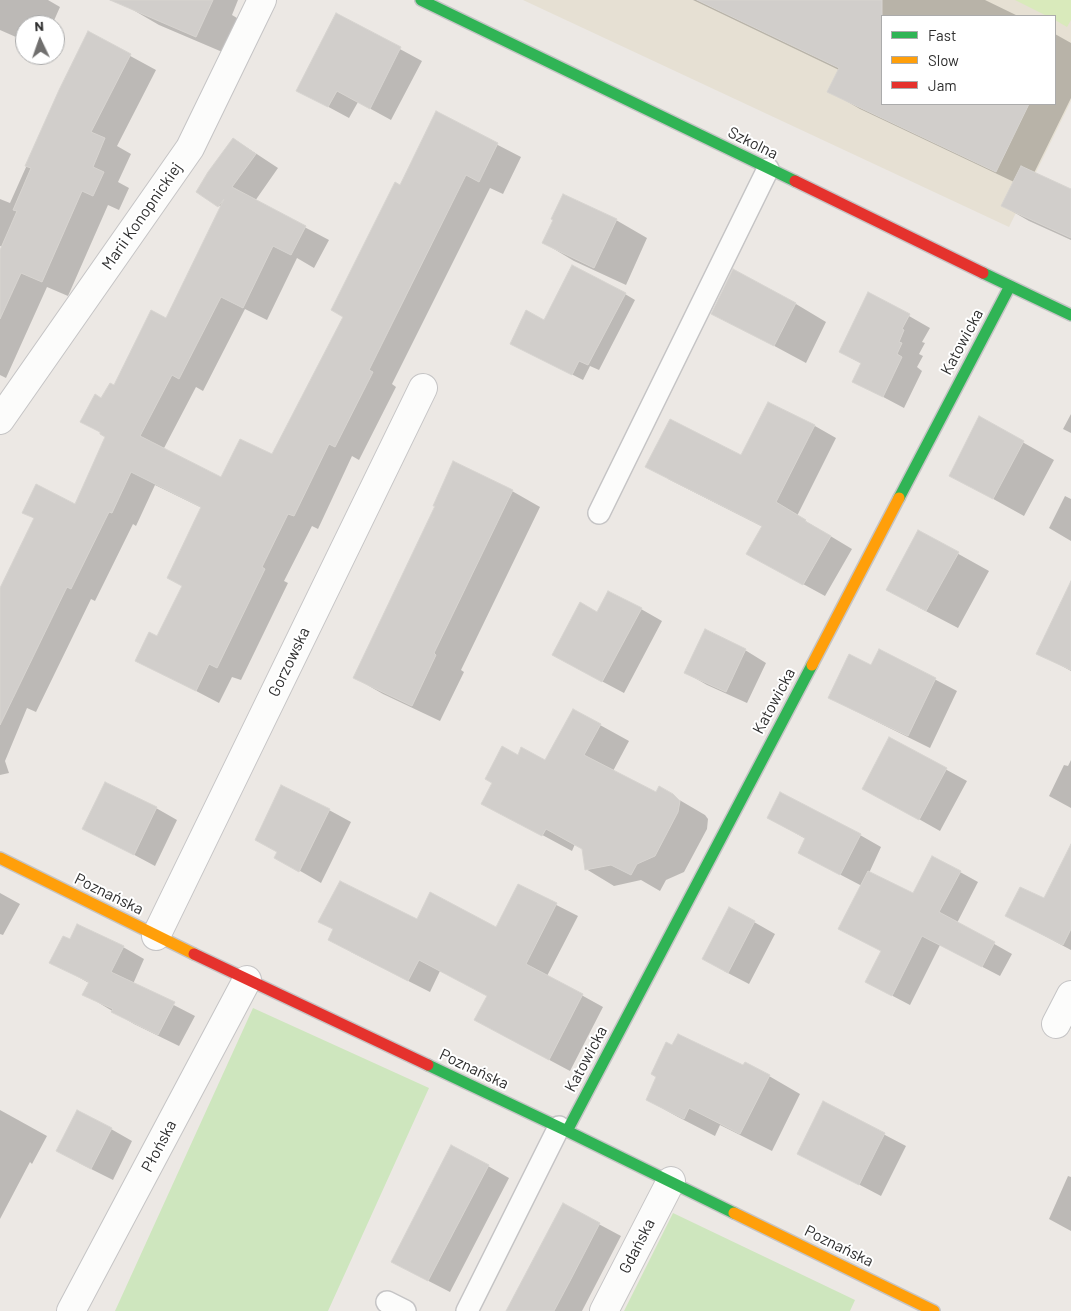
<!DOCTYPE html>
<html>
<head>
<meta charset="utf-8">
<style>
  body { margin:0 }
  #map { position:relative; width:1071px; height:1311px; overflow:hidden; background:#ece8e4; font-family:Barlow,sans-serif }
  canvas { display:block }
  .legend { position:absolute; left:881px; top:15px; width:175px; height:90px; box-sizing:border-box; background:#fff; border:1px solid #ababab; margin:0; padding:6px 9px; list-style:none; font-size:15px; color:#2e2e2e }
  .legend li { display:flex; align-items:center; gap:10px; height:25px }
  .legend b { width:25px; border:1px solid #ababab }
  .north { position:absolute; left:15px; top:15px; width:50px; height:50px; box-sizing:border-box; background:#fff; border:1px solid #ababab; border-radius:50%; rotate:357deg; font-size:14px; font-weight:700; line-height:20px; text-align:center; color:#2e2e2e }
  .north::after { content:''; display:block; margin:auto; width:18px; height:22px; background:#706f6e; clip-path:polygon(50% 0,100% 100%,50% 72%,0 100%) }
</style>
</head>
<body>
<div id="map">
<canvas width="1071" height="1311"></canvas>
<ul class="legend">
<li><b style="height:6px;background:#30b455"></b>Fast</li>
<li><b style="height:6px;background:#ff9f0a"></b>Slow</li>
<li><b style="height:6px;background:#e5322d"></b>Jam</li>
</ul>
<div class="north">N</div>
</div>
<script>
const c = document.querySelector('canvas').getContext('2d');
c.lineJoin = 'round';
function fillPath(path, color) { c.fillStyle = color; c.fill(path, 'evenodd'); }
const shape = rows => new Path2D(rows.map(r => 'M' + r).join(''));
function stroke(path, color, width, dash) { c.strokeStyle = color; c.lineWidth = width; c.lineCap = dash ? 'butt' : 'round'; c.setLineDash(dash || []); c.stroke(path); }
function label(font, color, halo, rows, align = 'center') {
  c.font = font + ' Barlow,sans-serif'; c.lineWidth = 4; c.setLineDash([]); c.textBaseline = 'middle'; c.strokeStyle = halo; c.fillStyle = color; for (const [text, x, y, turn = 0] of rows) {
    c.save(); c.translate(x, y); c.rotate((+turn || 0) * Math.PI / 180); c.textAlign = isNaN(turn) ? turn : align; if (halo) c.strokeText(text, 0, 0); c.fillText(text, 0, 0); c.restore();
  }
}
const education = shape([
  [523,0,1071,0,1071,101,1009,227],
  [882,16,1055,16,1055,104,882,104]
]);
const green = shape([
  [253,1008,429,1088,328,1311,115,1311],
  [673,1213,855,1300,850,1311,624,1311]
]);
const pitch = shape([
  [1015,0,1071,0,1071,20,1067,27,1055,20,1055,16,1047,16]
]);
const shadow = shape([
  [0,0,48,0,60,7,52,25,25,25,25,41,0,30],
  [132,0,238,0,232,15,242,21,227,54,159,25,128,7],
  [693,0,985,0,1018,16,882,16,882,104,1055,104,1055,34,1071,43,1071,98,1034,173,1071,190,1071,240,1029,221,1003,206,1014,182,860,109,829,91,839,70],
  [337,15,422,61,391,120,358,102,349,118,297,90],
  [88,33,156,70,117,146,131,154,118,182,129,188,119,210,108,205,68,296,47,287,6,378,0,375,0,253,3,247,0,246,0,199,10,203,60,91],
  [436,113,521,157,503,194,490,188,392,384,396,387,359,460,352,456,318,529,312,526,284,581,288,583,241,680,232,677,219,703,137,660,158,638,184,586,202,508,155,485,136,526,133,524,95,601,91,599,36,712,27,708,5,761,9,773,0,775,0,591,35,519,24,512,76,505,107,436,82,422,114,387,166,319,221,207,198,192,234,139,278,168,255,201,329,240,314,268,297,258,267,320,245,309,203,391,196,387,163,450,222,479,273,456,344,317,400,187],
  [555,220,616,220,647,238,626,285,574,261,544,243],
  [625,294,635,300,599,370,590,366,583,380,522,349,545,322],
  [796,304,826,322,806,363,713,313],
  [909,316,930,328,922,342,925,343,919,354,923,356,917,367,922,371,904,408,853,381,862,364,840,352],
  [1071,414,1071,433,1063,429],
  [980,418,1054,460,1024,516,950,475],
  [815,426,836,438,797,516,852,549,825,596,770,566,763,527,668,479,741,457],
  [512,491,540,507,461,670,464,672,440,721,383,694,355,678],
  [1065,496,1071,499,1071,541,1049,528],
  [919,532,989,571,958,628,918,607],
  [1071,601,1071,671,1038,653],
  [641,609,662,621,624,693,575,667,598,613],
  [745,650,766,663,747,703,707,685,686,673],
  [879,650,957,691,930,748,851,709,830,697,871,666],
  [600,725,629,741,613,771,656,793,659,788,705,815,708,819,707,829,684,872,666,880,660,891,641,880,614,886,586,869,583,849,575,844,572,851,483,803,519,756,546,761],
  [890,739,967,781,940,831,885,800],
  [1071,760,1071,808,1049,796,1064,765,1068,766],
  [156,808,177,820,155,866,84,828],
  [329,810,351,822,321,883,276,857,278,852],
  [768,818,860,835,881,847,869,873,913,895,960,872,978,882,957,923,1012,954,1000,976,940,945,910,1005,866,982,882,952,862,886,799,853,806,839],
  [1071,862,1071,950,1007,916,1045,900],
  [519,886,578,916,547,976,603,1007,570,1071,497,1032,489,996,440,971,430,992,351,952,417,921,497,929],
  [0,893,20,904,3,935,0,934],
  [754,922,775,934,749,984,724,971],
  [71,940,123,947,144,959,133,984,195,1016,179,1046,134,1024,84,994,89,983,51,962],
  [744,1067,769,1076,800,1094,772,1151,720,1125,715,1136,678,1117,647,1100],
  [824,1103,906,1146,881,1196,799,1153],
  [0,1110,47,1136,32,1164,30,1162,0,1219],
  [111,1129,132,1141,113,1180,79,1163],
  [488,1166,509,1178,450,1292,413,1273],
  [1068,1176,1071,1177,1071,1231,1049,1219],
  [563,1205,621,1236,582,1311,508,1311]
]);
const building = shape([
  [110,0,213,0,196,37,110,0],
  [697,0,882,0,882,104,1029,104,996,172,827,92,839,68,697,0],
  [336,13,401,47,370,109,337,91,328,107,296,91,336,13],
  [88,31,131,54,91,132,105,138,93,167,104,172,93,196,82,191,42,282,21,273,0,319,0,250,17,211,13,210,31,168,25,166,59,90,88,31],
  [436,111,498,143,479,182,466,175,369,370,373,372,335,447,329,444,294,516,288,514,262,567,265,569,217,668,209,664,196,691,135,661,149,632,157,636,182,586,167,578,201,507,131,472,112,513,109,512,71,589,67,587,0,725,0,588,34,518,22,513,36,484,75,504,105,437,100,434,100,432,80,422,95,394,101,398,110,383,114,385,151,310,166,318,224,199,218,207,196,192,208,172,233,138,256,154,232,187,306,226,291,255,273,246,243,308,221,297,179,379,172,375,140,436,221,477,240,439,272,454,343,317,331,310,395,182,400,185,436,111],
  [1021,166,1071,189,1071,238,1001,206,1021,166],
  [563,194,617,219,594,268,542,243,553,220,551,219,563,194],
  [572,265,626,293,588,365,579,361,572,375,510,344,526,310,544,320,572,265],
  [733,269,796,303,774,346,711,314,733,269],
  [868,292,910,314,902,329,904,330,899,342,902,343,897,354,902,357,883,397,852,382,861,363,839,352,868,292],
  [768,402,815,425,776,502,806,520,805,521,831,536,803,585,746,554,762,526,645,467,670,419,741,455,768,402],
  [979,416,1024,441,993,499,949,476,979,416],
  [453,461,513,490,434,653,436,655,412,706,353,678,435,506,433,506,453,461],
  [918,530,959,552,926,611,886,590,918,530],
  [1071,581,1071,670,1036,654,1071,581],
  [608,591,642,608,602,682,552,655,580,602,597,612,608,591],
  [705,629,746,649,726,692,684,673,705,629],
  [879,649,936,678,908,736,828,698,849,654,871,665,879,649],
  [573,709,601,724,584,755,656,792,659,786,673,794,680,801,678,812,655,856,637,864,631,875,611,865,585,870,582,849,546,829,542,836,481,804,492,783,485,779,502,746,518,755,521,747,545,760,573,709],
  [889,737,947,768,919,820,862,789,889,737],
  [105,782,157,807,134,855,82,829,105,782],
  [281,785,330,809,299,872,274,858,277,852,255,840,281,785],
  [780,792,861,834,840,875,798,853,805,838,767,818,780,792],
  [1071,844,1071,929,1063,945,1005,916,1020,887,1044,898,1071,844],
  [932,856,961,871,939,912,995,942,982,967,922,936,892,996,865,982,881,951,838,929,868,871,913,893,932,856],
  [340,881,417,919,430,892,496,927,518,884,557,903,526,964,583,994,549,1060,474,1020,487,996,419,960,408,981,328,940,333,929,318,922,340,881],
  [729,907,755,921,728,973,702,959,729,907],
  [77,924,124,946,111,972,175,1002,158,1035,111,1012,113,1009,82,995,89,982,49,963,63,936,70,939,77,924],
  [678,1034,743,1065,745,1062,770,1075,740,1134,689,1108,684,1119,646,1100,656,1077,651,1074,666,1042,672,1045,678,1034],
  [823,1101,885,1133,859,1185,797,1154,823,1101],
  [77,1110,112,1128,91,1169,56,1151,77,1110],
  [451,1145,489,1165,428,1281,391,1262,451,1145],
  [563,1203,600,1223,570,1281,554,1311,506,1311,563,1203]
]);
const lane = shape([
  [599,513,768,169],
  [387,1302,405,1311],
  [467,1311,559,1127]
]);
const street = shape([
  [0,420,190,148,262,0],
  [156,936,423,388],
  [1056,1024,1071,995],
  [71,1311,247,980],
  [604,1311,671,1181]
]);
const fast = shape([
  [421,0,795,181],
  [983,273,1071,315],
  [899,498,1010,286],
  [428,1065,567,1131,734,1213],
  [567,1131,812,665]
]);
const slow = shape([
  [812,665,899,498],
  [0,858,194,954],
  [734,1213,934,1311]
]);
const jam = shape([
  [795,181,983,273],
  [194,954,428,1065]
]);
const streetNames = [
  ["Szkolna",753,143,26],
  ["Marii Konopnickiej",142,216,-55],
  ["Katowicka",962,342,-62],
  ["Gorzowska",289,662,-64],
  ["Katowicka",774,701,-62],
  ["Poznańska",109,894,26],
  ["Katowicka",586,1059,-62],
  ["Poznańska",474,1069,25],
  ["Płońska",159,1146,-62],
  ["Gdańska",637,1246,-63],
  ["Poznańska",839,1246,26]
];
fillPath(education, '#e6e0d3');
fillPath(green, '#cee6be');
fillPath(pitch, '#d9eabb');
fillPath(shadow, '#0003');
fillPath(building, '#d1cecb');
stroke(building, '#d7d4d0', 1);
stroke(lane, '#c5c4c5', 24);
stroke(street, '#c5c4c5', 30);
stroke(fast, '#c5c4c5', 14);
stroke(slow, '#c5c4c5', 14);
stroke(jam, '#c5c4c5', 14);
stroke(lane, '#fcfcfb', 21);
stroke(street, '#fcfcfb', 28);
stroke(fast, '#30b455', 11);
stroke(slow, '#ff9f0a', 11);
stroke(jam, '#e5322d', 11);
label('16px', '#2e2e2e', '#fff', streetNames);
</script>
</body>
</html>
